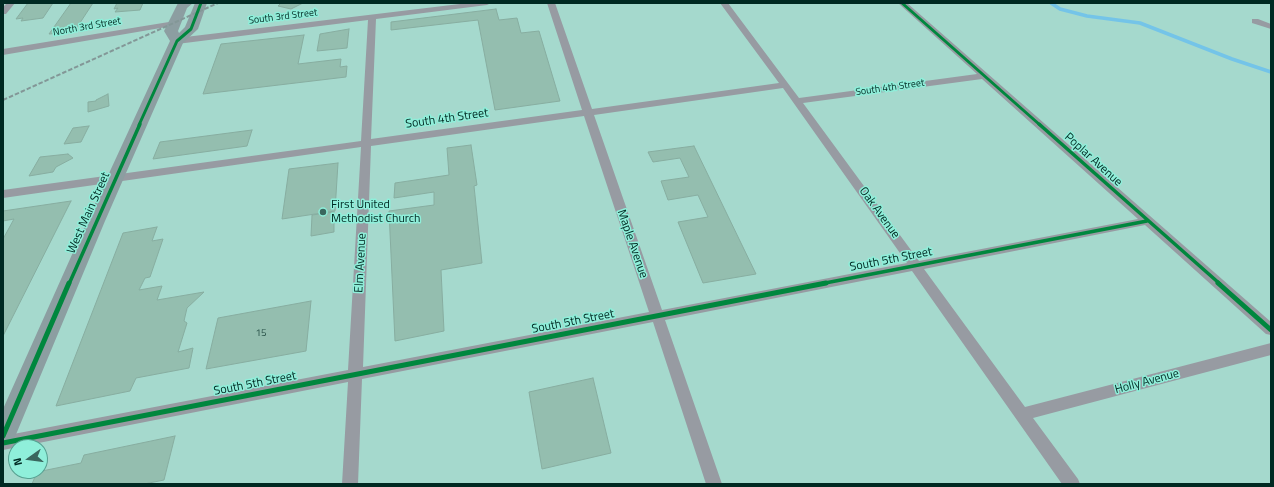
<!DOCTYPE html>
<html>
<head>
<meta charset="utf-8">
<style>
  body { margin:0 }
  #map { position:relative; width:1274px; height:487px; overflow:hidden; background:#a5d9cd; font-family:"Titillium Web",sans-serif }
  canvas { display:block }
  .frame { position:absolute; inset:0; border:4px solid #002922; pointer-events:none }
  .north { position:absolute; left:8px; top:439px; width:40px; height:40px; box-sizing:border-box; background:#8fefda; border:1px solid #56a090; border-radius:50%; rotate:256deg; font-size:11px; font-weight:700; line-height:16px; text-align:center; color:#002922 }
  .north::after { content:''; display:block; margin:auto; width:14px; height:18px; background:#3a675e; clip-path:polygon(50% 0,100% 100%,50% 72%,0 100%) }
</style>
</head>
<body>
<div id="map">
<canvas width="1274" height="487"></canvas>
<div class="frame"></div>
<div class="north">N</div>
</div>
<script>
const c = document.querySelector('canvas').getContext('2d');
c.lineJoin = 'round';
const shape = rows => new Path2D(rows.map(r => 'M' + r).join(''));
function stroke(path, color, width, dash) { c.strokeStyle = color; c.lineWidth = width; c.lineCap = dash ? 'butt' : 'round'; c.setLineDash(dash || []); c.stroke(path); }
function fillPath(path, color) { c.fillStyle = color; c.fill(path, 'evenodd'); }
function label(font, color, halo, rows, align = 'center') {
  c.font = font + ' "Titillium Web",sans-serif'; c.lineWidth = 3; c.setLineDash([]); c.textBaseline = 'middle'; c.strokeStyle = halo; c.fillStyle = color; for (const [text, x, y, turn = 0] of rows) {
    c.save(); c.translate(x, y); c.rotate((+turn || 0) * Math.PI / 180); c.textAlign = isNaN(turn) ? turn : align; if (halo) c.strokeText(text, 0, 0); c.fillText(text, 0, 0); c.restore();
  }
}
const stream = shape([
  [1051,3,1060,9,1087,16,1140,23,1232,59,1271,72]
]);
const building = shape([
  [28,3,53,3,43,18,21,21,23,18,16,19,28,3],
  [71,3,93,3,74,32,49,34,71,3],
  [117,3,143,3,140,10,115,12,118,8,114,9,117,3],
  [281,3,303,3,291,9,278,6,281,3],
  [496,9,499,20,517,18,521,33,539,31,560,101,495,110,478,20,391,30,391,22,496,9],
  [349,29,347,48,317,51,320,34,349,29],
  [304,35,298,64,341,59,340,67,347,66,346,77,203,94,221,44,304,35],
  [108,94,109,106,88,112,88,102,96,101,96,100,108,94],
  [89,126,81,142,64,144,73,128,89,126],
  [252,130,247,146,153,159,160,142,252,130],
  [471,145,477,185,474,186,482,263,441,270,444,331,395,341,389,211,434,205,434,192,394,198,395,183,449,175,447,148,471,145],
  [694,146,756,274,703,283,678,222,708,217,698,195,668,200,661,181,689,177,680,158,653,162,648,152,694,146],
  [68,154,73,158,56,167,53,172,29,176,40,157,68,154],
  [338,163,335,211,282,219,289,169,338,163],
  [71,201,3,336,3,239,14,219,3,221,3,211,71,201],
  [334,212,334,232,311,236,312,215,334,212],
  [157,227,152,241,163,239,150,277,145,278,139,290,162,286,157,300,204,292,187,308,184,321,187,323,178,352,193,348,189,368,136,378,130,391,56,406,123,233,157,227],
  [311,301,306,351,206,369,218,318,311,301],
  [593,378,611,453,542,469,529,392,593,378],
  [175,436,164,480,144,484,32,484,37,472,81,463,84,455,175,436]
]);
const street = shape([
  [7,3,15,3,6,14,3,14,3,7,7,3],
  [468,3,491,3,487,5,376,19,371,139,582,110,547,3,555,3,592,109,779,83,720,3,728,3,799,98,977,74,898,3,907,3,1271,322,1271,335,1266,334,1145,225,924,269,1025,407,1271,343,1271,355,1033,418,1078,479,1080,484,1062,484,912,271,665,320,722,484,706,484,653,322,362,379,358,484,342,484,348,382,3,450,3,436,348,370,361,147,3,198,3,190,361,141,368,20,177,44,173,41,177,38,468,3],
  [982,79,1138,219,919,261,803,103,982,79],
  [783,88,907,263,662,310,594,115,783,88],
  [584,116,649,312,363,367,371,146,584,116],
  [1252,19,1258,19,1271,24,1271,29,1252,23,1252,19],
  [175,21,179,23,178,25,3,55,3,49,175,21]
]);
const primary = shape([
  [178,3,193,3,187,8,178,31,179,33,185,27,195,3,207,3,198,29,183,43,105,221,12,444,3,447,3,409,87,221,170,41,164,31,178,3]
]);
const rail = shape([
  [3,100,218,3]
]);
const cyclewayFar2 = shape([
  [902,3,1040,125],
  [139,125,177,41,191,29,201,3]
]);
const cyclewayFar1 = shape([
  [1039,124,1220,284],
  [69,284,140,124],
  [820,284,1147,221]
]);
const cycleway = shape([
  [1218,283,1271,330],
  [3,436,69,283],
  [3,443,826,283]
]);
const markers = [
  [323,212,4,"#3a675e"]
];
const farStreetnames = [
  ["South 3rd Street",283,17,-7],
  ["North 3rd Street",87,27,-10],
  ["South 4th Street",890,88,-8]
];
const numberNames = [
  ["15",261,334]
];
const streetNames = [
  ["South 4th Street",447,119,-8],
  ["Poplar Avenue",1093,160,42],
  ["West Main Street",89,213,-66],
  ["Oak Avenue",879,213,54],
  ["Maple Avenue",632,244,71],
  ["South 5th Street",891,260,-11],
  ["Elm Avenue",361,263,-87],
  ["South 5th Street",573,322,-11],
  ["Holly Avenue",1147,382,-15],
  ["South 5th Street",255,384,-11]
];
const poiNames = [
  ["First United",331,205],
  ["Methodist Church",331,219]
];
stroke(stream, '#74c4e8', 3.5);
fillPath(building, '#94beaf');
stroke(building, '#87ada0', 1);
fillPath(street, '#979ba2');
fillPath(primary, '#8c9ea1');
stroke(rail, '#839797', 2, [4.5, 2]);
stroke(cyclewayFar2, '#00873e', 3);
stroke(cyclewayFar1, '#00873e', 3.5);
stroke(cycleway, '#00873e', 5);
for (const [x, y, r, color] of markers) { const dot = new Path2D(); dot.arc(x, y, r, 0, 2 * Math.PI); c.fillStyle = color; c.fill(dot); stroke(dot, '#8fefda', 1.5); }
label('10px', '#002922', '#8fefda', farStreetnames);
label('10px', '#254e45', null, numberNames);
label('12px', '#002922', '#8fefda', streetNames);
label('12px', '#002922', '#8fefda', poiNames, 'left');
</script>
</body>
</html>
